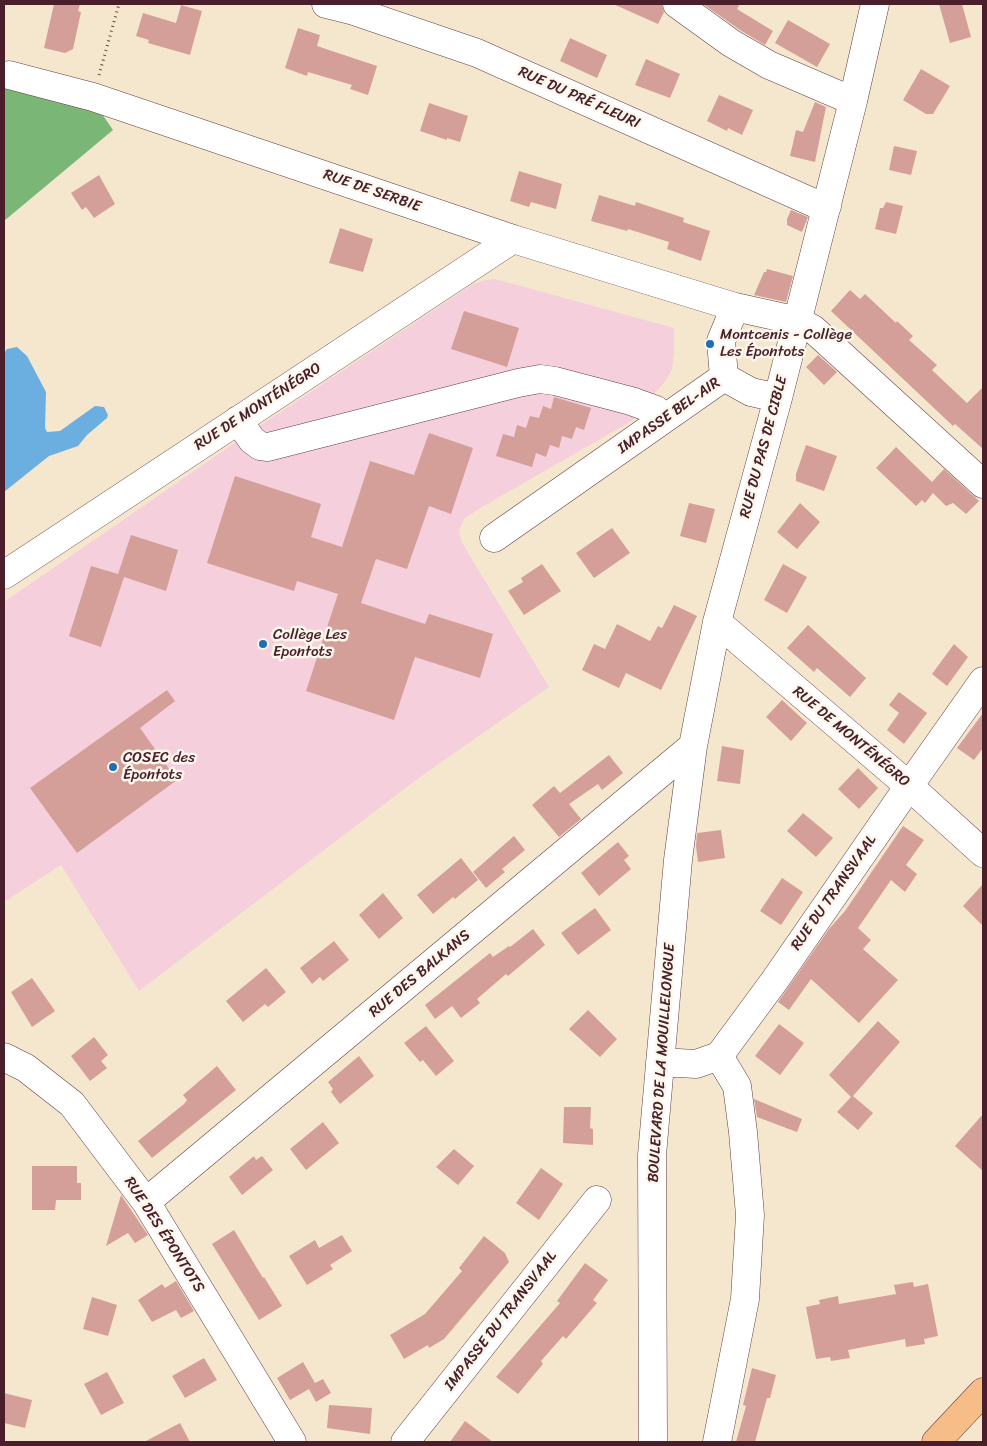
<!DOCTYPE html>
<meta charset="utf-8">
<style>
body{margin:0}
#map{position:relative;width:987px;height:1446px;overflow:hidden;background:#f5e7ce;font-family:Sriracha,sans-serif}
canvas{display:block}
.frame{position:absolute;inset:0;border:5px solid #4a1f2b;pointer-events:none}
</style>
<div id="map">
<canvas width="987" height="1446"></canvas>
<div class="frame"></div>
</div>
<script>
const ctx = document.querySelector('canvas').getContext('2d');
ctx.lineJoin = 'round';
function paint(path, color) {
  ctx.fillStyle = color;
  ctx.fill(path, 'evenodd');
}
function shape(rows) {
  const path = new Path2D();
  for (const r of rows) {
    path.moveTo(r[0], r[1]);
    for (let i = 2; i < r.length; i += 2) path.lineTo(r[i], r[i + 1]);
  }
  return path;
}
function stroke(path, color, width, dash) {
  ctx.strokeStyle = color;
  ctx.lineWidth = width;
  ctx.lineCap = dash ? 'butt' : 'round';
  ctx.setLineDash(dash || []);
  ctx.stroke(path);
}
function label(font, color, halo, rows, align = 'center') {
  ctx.font = font + ' Sriracha,sans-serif';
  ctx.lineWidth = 5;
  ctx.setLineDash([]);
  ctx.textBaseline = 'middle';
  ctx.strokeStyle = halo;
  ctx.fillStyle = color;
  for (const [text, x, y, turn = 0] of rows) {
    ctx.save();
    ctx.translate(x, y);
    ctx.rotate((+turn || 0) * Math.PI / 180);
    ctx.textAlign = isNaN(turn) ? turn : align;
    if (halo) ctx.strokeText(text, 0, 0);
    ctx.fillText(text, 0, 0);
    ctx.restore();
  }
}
const built = shape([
 [495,279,674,328,674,354,672,369,666,380,633,420,477,510,464,519,459,530,461,541,549,687,420,777,139,991,61,865,4,902,4,602,252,431,473,284,486,280]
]);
const forest = shape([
 [4,74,82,85,113,130,4,221]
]);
const water = shape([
 [17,347,27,356,46,392,45,428,47,432,60,431,95,406,104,407,108,415,107,418,87,435,78,446,49,456,4,492,4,353,7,349]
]);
const building = shape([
 [54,4,80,4,78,11,81,12,73,49,65,53,44,48],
 [613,4,662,4,664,12,658,24],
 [703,4,740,4,737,9,773,31,765,45,740,30],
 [939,4,962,4,971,37,950,43],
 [181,5,202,11,190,55,148,43,149,40,136,36,143,13,176,23],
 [788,20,830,44,817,67,775,43],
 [298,28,320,35,317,46,377,66,368,95,350,89,352,85,308,72,307,76,285,68],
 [570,38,607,55,597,78,560,61],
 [646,59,680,74,670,98,635,85],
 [921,69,950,86,933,114,926,114,903,100],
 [719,95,753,110,742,135,728,128,727,131,707,121],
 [815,102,826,107,815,162,790,156,796,130,803,132],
 [429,103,468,116,460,142,447,138,447,140,420,131],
 [894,146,917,151,911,175,889,170],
 [519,171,562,184,556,209,531,202,529,207,510,201],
 [99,175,115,204,94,218,86,207,82,210,71,193],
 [599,195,635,206,636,202,684,218,683,222,710,231,701,261,667,249,669,242,628,229,627,231,591,221],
 [886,202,903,206,896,234,875,229,880,208,883,208],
 [791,210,808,217,802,232,787,225,787,219],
 [340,228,373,239,363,272,329,263],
 [767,269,793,276,786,302,754,295,764,272,766,272],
 [850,290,860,299,865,294,896,323,897,321,913,336,909,340,937,365,932,370,967,403,983,387,983,449,955,424,953,426,831,311],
 [464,311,519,328,507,367,451,349],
 [818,355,837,372,824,385,806,367],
 [554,397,591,408,584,430,576,427,572,439,562,436,559,448,550,445,546,457,536,453,532,467,496,456,503,434,514,437,517,425,526,428,530,416,539,418,543,406,551,409],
 [429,433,473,448,451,514,429,506,407,569,376,559,361,603,425,624,429,614,493,634,480,678,415,657,394,720,306,691,338,594,297,581,294,591,207,563,235,476,321,504,311,537,342,547,370,461,414,475],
 [806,445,837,456,824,491,796,481,796,474],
 [896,447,932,482,944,469,979,501,966,514,953,503,946,506,933,493,925,503,922,500,916,506,876,468],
 [689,503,715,509,706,543,680,536],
 [800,503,820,522,797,549,777,532],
 [612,528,630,553,594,578,576,553],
 [131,535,178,550,166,591,124,577,101,647,69,636,91,566,118,574],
 [542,564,561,591,524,615,508,591,523,582,521,578],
 [783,564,807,577,787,613,764,600],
 [674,605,697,616,661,690,626,673,619,688,582,670,594,644,605,649,617,624,650,641,658,626,662,628],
 [808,625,866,678,850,697,817,668,814,672,787,648],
 [954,644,968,657,947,686,932,674],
 [167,690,175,701,140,728,177,780,77,853,30,788],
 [899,692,927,713,904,744,887,730,899,713,889,705],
 [782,700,807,723,791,741,766,717],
 [983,713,983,748,974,760,957,748],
 [722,746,744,750,740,784,717,781],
 [609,755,623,773,602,790,598,784,569,804,581,819,559,837,532,805,554,786,560,793],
 [858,768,878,788,859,809,838,789],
 [803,813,833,838,816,857,787,831],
 [903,826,924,840,906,865,917,874,905,892,891,880,858,928,871,940,863,949,898,980,859,1023,811,979,789,1010,778,1002,829,929,845,911],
 [721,830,725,858,698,862,696,846,697,833],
 [514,836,525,850,502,869,505,872,486,888,473,872],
 [618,842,629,856,624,860,631,869,599,896,581,873],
 [461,858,478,880,455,899,453,897,433,914,417,895],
 [782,878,803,892,781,925,760,911],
 [983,884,983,926,963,906],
 [383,893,403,918,379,939,359,915],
 [595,908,611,930,578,955,561,933],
 [533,929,545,945,508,976,506,974,477,999,480,1003,461,1018,452,1006,435,1019,425,1005,490,953,493,957,509,946,510,947],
 [334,941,349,960,323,981,320,977,312,984,300,968],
 [266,968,286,992,268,1007,265,1004,243,1022,226,1001],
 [32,978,55,1011,32,1027,11,992],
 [588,1010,617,1039,600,1057,569,1029],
 [878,1021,900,1042,853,1096,873,1113,858,1130,837,1112,851,1097,829,1075],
 [779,1024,804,1043,780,1075,755,1056],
 [426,1026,454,1061,436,1076,423,1060,420,1062,404,1043],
 [94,1037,108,1055,101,1061,107,1068,90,1081,71,1056],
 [359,1056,374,1076,340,1104,331,1092,333,1089,328,1082],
 [217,1066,236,1090,152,1158,138,1141,184,1104,187,1100,183,1095],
 [754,1099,802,1119,797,1132,757,1117],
 [564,1107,591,1107,590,1128,593,1129,593,1145,563,1143],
 [983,1114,983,1171,955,1146],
 [323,1122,339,1143,306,1170,290,1149],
 [454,1149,474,1166,458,1185,436,1167],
 [254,1156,256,1160,262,1156,273,1170,242,1195,229,1177],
 [32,1166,77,1166,77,1183,81,1183,81,1200,56,1200,55,1210,32,1210],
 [541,1168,563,1184,539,1220,516,1203],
 [121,1195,148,1235,135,1243,128,1233,106,1246],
 [234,1230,263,1278,264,1277,282,1306,259,1320,212,1244],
 [342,1235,352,1251,330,1265,333,1269,307,1285,289,1256,315,1240,319,1248],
 [484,1236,505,1253,509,1262,444,1339,429,1348,428,1345,404,1359,390,1335,425,1314,462,1271,459,1268],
 [585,1263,608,1280,593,1300,597,1303,566,1339,563,1336,541,1361,543,1364,518,1394,496,1377,560,1303,557,1301],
 [176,1281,194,1311,181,1318,176,1310,152,1322,138,1300,162,1284,165,1288],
 [913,1282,914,1287,928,1284,938,1336,924,1339,925,1344,906,1347,905,1339,848,1350,850,1358,831,1361,830,1357,816,1359,806,1307,820,1304,819,1300,838,1296,839,1304,896,1294,894,1285],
 [92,1297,117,1305,108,1336,83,1329],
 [204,1358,217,1380,185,1398,172,1376],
 [303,1362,315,1383,323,1379,331,1393,316,1402,309,1389,290,1400,277,1378],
 [752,1368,776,1375,770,1398,767,1398,755,1442,736,1442,746,1406,743,1405],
 [107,1372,124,1403,101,1415,84,1384],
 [4,1393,32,1400,25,1428,4,1423],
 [329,1405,372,1408,370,1434,327,1428],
 [465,1421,493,1442,450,1442],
 [180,1423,190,1442,144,1442]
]);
const path = shape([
 [99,75,119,4]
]);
const minor = shape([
 [326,4,354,11,477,53,814,203,827,206],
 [677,4,731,43,769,65,853,101],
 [9,75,93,97,513,239,735,307,798,321,813,329,983,484],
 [724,377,721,341,735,307],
 [724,377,751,392,778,398],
 [238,420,252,440,260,446,268,447,518,383,540,379,555,381,631,401,656,410,664,419],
 [494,538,724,377],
 [4,575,513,239],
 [717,622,909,786,983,853],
 [4,1057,26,1068,72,1104,146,1202,292,1442],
 [660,1062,696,1064,719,1056,775,980,909,786,983,681],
 [146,1202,693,746],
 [405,1442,597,1200],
 [653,1442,652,1155,678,860,693,746,717,622,778,398,853,101,875,4],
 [717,1442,745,1299,750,1215,743,1132,737,1086,719,1056]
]);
const major = shape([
 [936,1442,983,1392]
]);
const markers = [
 [710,344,5,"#1f6fb2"],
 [263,644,5,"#1f6fb2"],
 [113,767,5,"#1f6fb2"]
];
const streetNames = [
 ["RUE DU PRÉ FLEURI",579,98,24],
 ["RUE DE SERBIE",372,191,19],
 ["RUE DE MONTÉNÉGRO",258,407,-33],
 ["IMPASSE BEL-AIR",669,416,-35],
 ["RUE DU PAS DE CIBLE",764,447,-75],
 ["RUE DE MONTÉNÉGRO",851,737,40],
 ["RUE DU TRANSVAAL",834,893,-55],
 ["RUE DES BALKANS",420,974,-40],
 ["BOULEVARD DE LA MOUILLELONGUE",662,1063,-86],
 ["RUE DES ÉPONTOTS",164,1235,57],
 ["IMPASSE DU TRANSVAAL",501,1321,-52]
];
const poiNames = [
 ["Montcenis - Collège",720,335],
 ["Les Épontots",720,352],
 ["Collège Les",273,635],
 ["Epontots",273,652],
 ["COSEC des",123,758],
 ["Épontots",123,775]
];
paint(built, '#f5cfdb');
paint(forest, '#7ab776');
paint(water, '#6aafe0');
paint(building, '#d59f99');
stroke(minor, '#643d43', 29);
stroke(major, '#643d43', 29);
stroke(path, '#643d43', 3, [1, 4]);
stroke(minor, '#fff', 28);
stroke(major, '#f7bd88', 28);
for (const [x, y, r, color] of markers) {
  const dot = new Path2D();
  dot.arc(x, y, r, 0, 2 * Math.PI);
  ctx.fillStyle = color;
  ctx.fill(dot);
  stroke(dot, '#fbf7ec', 2);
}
label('15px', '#4a1f2b', '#fbf7ec', streetNames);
label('15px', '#4a1f2b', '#fbf7ec', poiNames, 'left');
</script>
